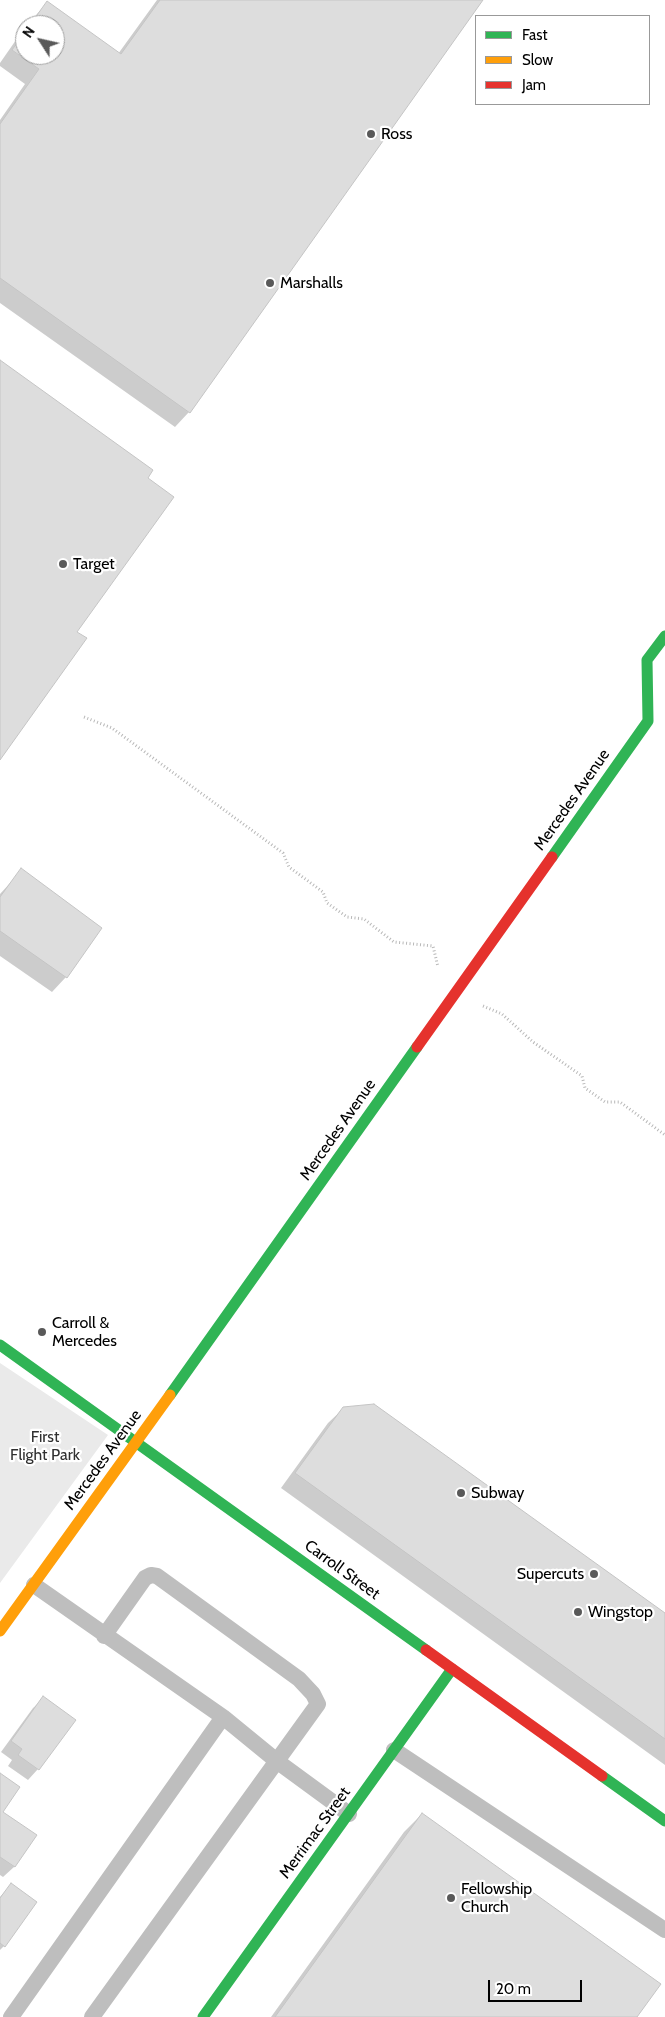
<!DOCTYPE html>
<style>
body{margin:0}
#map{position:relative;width:665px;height:2017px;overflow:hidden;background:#fff;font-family:Cabin,sans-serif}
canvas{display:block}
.legend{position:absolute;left:475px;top:15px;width:175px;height:90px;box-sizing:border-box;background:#fff;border:1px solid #999;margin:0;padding:6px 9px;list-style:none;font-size:15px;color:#000}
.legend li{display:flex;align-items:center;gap:10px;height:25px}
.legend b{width:25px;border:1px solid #999}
.north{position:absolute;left:15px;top:15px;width:50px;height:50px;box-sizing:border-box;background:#fff;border:1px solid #999;border-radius:50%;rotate:305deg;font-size:14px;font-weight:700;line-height:20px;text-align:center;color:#000}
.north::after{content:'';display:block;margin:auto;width:18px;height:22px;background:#595959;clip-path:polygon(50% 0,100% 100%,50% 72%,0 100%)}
.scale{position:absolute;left:488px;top:1980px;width:94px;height:22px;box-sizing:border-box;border:2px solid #000;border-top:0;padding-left:6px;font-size:15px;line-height:18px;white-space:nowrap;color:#000;-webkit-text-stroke:4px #fff;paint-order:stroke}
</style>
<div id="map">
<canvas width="665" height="2017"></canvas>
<ul class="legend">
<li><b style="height:6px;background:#30b455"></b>Fast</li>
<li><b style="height:6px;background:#ff9f0a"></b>Slow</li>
<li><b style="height:6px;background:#e5322d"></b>Jam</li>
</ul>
<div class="north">N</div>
<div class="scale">20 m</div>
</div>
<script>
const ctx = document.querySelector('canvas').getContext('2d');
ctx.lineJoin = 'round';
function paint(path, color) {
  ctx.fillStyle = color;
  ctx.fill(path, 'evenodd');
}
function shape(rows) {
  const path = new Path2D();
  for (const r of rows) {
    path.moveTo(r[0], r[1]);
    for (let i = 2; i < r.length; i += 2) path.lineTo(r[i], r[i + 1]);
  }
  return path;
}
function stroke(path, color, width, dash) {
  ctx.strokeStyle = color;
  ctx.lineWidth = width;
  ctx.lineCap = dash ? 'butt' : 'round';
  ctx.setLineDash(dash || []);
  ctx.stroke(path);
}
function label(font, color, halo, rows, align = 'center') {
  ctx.font = font + ' Cabin,sans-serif';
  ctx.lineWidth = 4.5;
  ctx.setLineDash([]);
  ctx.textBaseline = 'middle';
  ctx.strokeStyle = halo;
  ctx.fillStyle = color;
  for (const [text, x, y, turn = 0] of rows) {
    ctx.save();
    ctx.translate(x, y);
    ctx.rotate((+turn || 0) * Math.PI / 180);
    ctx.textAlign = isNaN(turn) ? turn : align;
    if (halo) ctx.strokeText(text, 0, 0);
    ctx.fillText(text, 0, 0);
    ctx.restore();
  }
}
const green = shape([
 [0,1363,108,1435,0,1583]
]);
const shadow = shape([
 [157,0,482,0,189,412,175,427,0,303,0,120,25,84,0,66,0,63,25,27,25,55,55,55,55,25,27,25,47,3,118,54],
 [22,870,66,977,52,992,0,956,0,894],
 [344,1408,665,1614,665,1765,281,1488,328,1423],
 [44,1698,74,1720,38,1769,28,1780,8,1766,12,1760,1,1752,33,1708],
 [0,1775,1,1812,35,1835,14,1867,3,1877,0,1875],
 [422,1814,635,2017,271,2017,404,1832],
 [11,1885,4,1946,0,1950,0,1897]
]);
const building = shape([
 [160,0,483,0,190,413,0,278,0,124,39,69,12,50,25,32,25,55,55,55,55,25,30,25,47,1,121,54,160,0],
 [0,360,153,470,148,478,174,497,77,632,87,638,0,760,0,360],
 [21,868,102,928,67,978,0,931,0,897,21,868],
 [374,1404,665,1613,665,1739,295,1473,343,1407,374,1404],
 [43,1696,76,1720,39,1770,18,1755,22,1749,11,1741,43,1696],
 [0,1773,20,1787,3,1812,37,1835,15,1867,0,1857,0,1773],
 [422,1813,661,1984,637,2017,275,2017,422,1813],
 [11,1883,37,1902,5,1947,0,1943,0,1898,11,1883]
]);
const path = shape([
 [84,717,112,728,283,853,289,867,323,892,327,903,347,917,364,919,394,942,433,946,438,967],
 [483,1006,502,1014,533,1042,582,1076,585,1088,605,1102,620,1102,665,1135]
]);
const lane = shape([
 [34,1585,223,1717,278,1762,349,1814],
 [394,1750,665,1930],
 [11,2017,223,1717],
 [92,2017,318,1704,313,1694,299,1679,157,1576,151,1575,145,1578,104,1636]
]);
const fast = shape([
 [552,857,648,721,647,660,665,636],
 [0,1345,426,1650],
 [170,1395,417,1047],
 [602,1776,665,1821],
 [203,2017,452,1669]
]);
const slow = shape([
 [0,1631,170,1395]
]);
const jam = shape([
 [417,1047,552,857],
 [426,1650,602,1776]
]);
const markers = [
 [371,134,5,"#595959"],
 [270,283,5,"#595959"],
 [63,564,5,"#595959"],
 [42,1332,5,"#595959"],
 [461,1493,5,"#595959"],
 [594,1574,5,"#595959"],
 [578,1612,5,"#595959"],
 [451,1898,5,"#595959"]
];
const poiNames = [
 ["Ross",381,134],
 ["Marshalls",280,283],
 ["Target",73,564],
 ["Carroll &",52,1323],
 ["Mercedes",52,1341],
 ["Subway",471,1493],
 ["Supercuts",584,1574,"right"],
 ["Wingstop",588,1612],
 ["Fellowship",461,1889],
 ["Church",461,1907]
];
const streetNames = [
 ["Mercedes Avenue",572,800,-55],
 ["Mercedes Avenue",338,1130,-55],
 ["Mercedes Avenue",103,1460,-54],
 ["Carroll Street",342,1570,36],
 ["Merrimac Street",315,1833,-54]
];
const parkNames = [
 ["First",45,1437],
 ["Flight Park",45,1455]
];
paint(green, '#eaeaea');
paint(shadow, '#0003');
paint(building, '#ddd');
stroke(building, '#c5c5c5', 1);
stroke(path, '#b8b8b8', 3, [1, 2.5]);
stroke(lane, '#bebebe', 16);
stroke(fast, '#30b455', 11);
stroke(slow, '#ff9f0a', 11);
stroke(jam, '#e5322d', 11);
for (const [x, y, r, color] of markers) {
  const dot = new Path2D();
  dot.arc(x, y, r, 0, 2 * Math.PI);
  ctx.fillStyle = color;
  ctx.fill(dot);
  stroke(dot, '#fff', 2);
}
label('16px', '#000', '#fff', poiNames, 'left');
label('16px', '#000', '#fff', streetNames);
label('16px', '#303030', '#fff', parkNames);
</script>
